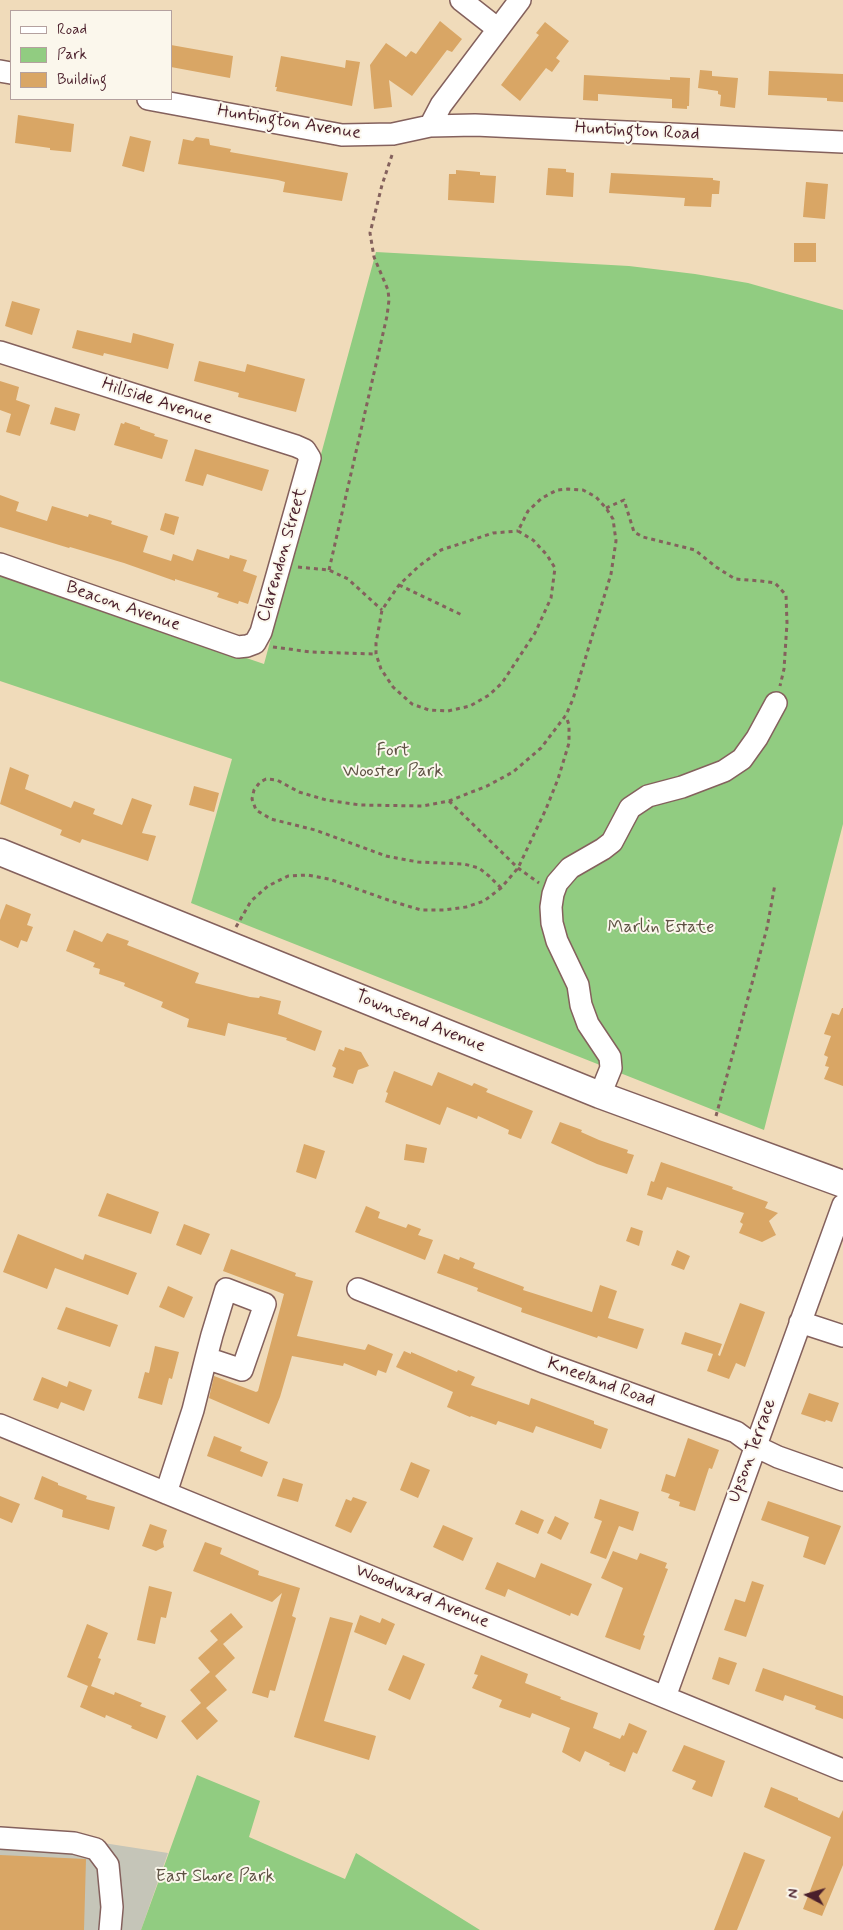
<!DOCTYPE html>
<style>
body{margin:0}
#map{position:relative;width:843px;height:1930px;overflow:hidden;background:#f0dbba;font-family:Mynerve,sans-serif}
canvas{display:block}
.legend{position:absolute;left:10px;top:10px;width:162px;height:90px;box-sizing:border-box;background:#fbf7ec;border:1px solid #b4a19f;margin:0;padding:6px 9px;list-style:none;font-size:15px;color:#4a1f2b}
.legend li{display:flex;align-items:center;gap:10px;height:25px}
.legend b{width:25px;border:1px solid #b4a19f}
.north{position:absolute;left:783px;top:1870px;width:50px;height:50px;-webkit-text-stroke:4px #fbf7ec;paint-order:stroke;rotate:276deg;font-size:14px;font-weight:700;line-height:20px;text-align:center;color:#4a1f2b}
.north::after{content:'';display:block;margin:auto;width:18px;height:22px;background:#4a1f2b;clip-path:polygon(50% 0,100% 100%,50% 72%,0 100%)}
</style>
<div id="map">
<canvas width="843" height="1930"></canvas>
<ul class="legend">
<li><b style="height:6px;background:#fff"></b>Road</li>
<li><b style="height:14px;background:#91cc81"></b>Park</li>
<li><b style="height:14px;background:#d9a665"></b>Building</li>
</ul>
<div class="north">N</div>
</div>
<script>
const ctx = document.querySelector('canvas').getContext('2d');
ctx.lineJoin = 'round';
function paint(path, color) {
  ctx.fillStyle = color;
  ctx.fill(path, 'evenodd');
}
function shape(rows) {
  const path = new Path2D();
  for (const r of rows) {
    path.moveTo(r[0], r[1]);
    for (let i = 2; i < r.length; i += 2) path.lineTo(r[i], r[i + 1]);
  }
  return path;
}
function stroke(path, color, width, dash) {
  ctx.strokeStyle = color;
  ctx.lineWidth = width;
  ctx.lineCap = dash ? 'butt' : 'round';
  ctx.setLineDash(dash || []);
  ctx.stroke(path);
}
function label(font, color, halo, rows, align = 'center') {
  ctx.font = font + ' Mynerve,sans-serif';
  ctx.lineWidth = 4;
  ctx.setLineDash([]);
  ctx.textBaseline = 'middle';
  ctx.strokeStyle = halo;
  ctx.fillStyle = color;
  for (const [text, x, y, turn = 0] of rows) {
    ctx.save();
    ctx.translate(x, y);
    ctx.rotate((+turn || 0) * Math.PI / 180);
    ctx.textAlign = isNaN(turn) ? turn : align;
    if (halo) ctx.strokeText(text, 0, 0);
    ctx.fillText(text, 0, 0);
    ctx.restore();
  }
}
const industrial = shape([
 [0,1827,168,1853,141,1930,0,1930]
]);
const green = shape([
 [376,252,629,266,695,274,748,283,843,310,843,824,764,1130,191,903,232,759,0,681,0,574,264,664],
 [197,1775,260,1801,249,1837,345,1879,356,1853,480,1930,141,1930]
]);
const building = shape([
 [440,21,462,39,452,52,447,50,412,96,389,80,392,107,374,109,370,65,386,43,406,57,411,51,416,54],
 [545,22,569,41,556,58,560,61,552,72,546,68,520,101,501,85,539,35,536,33],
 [171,45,233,56,230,78,171,67],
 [281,56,341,67,345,68,346,60,360,62,352,106,276,91,277,87,275,87],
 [700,70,712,71,712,76,738,78,735,108,720,106,721,95,718,94,718,91,698,88],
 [769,71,843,74,843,102,827,101,827,98,768,95],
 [584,75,670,80,670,77,690,78,689,106,687,106,687,109,672,108,672,99,598,94,598,101,583,100],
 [18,115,74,124,71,152,50,150,50,148,15,143],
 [130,136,151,141,144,172,122,166],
 [196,137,209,139,210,145,231,149,230,152,348,173,342,201,283,192,285,182,278,180,178,164,183,139,193,141],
 [548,168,566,169,566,172,574,173,573,197,546,195],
 [456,170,480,172,480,175,496,176,494,203,448,200,449,174,456,174],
 [611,173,713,178,713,180,720,181,719,194,712,194,711,207,684,206,685,198,609,193],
 [806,182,828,184,825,219,803,217],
 [794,243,816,243,816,262,794,262],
 [12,301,40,309,32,335,5,326],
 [77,330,131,343,133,333,174,344,168,369,104,353,103,356,72,348],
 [199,361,245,372,247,364,305,379,296,412,238,397,239,393,194,381],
 [0,381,19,387,16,400,30,405,20,436,6,432,11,414,0,410],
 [55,407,80,414,75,431,50,424],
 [125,422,140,427,140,429,155,434,154,436,168,440,162,459,114,445,121,423,124,424],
 [195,449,269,470,262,491,207,474,203,486,185,481],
 [0,495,19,502,16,511,47,521,52,506,88,517,89,514,112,521,111,524,148,536,143,552,171,561,173,554,193,561,197,549,229,559,230,555,247,560,243,571,257,576,248,604,239,601,238,604,217,597,219,593,175,579,175,581,124,563,70,547,69,548,0,527],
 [165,513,179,517,174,535,160,530],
 [10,767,29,775,25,789,71,808,74,801,95,809,93,814,122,825,132,798,152,805,142,833,156,836,148,861,82,839,80,843,60,835,62,830,0,804],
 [194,786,219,793,214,812,189,805],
 [6,904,31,914,27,925,33,927,27,942,21,940,18,948,0,940,0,920],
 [74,930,102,942,107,933,129,941,127,945,199,973,195,983,250,997,259,998,260,996,281,1001,278,1014,322,1031,315,1051,286,1040,287,1038,228,1023,225,1036,187,1027,189,1019,161,1007,163,1002,124,986,125,983,99,974,100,969,93,967,95,963,66,951],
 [842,1008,843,1008,843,1086,824,1079,829,1067,825,1066,828,1057,824,1055,831,1036,824,1034,832,1013,839,1015],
 [345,1047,361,1052,369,1066,358,1070,353,1084,333,1077,336,1068,332,1066,339,1049,344,1051],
 [394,1071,432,1086,438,1072,472,1086,474,1083,488,1089,486,1092,533,1111,521,1139,508,1134,509,1130,478,1116,477,1119,447,1107,440,1125,385,1102,388,1093,386,1092],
 [560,1122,582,1130,581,1132,599,1140,628,1150,627,1153,634,1155,627,1174,597,1164,551,1143],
 [304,1144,325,1151,316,1179,296,1172],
 [406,1144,427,1148,424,1163,404,1160],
 [661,1162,733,1187,732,1189,768,1202,765,1208,778,1213,769,1221,776,1235,762,1242,739,1233,743,1224,740,1222,744,1213,667,1187,662,1200,647,1195,651,1181,654,1182],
 [107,1193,159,1212,151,1234,98,1216],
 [366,1206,380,1212,378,1218,406,1228,408,1224,421,1229,418,1235,433,1240,425,1260,355,1232],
 [184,1224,210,1234,201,1255,176,1245],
 [631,1227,643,1231,639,1246,626,1241],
 [18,1234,83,1260,85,1254,137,1273,128,1295,55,1268,47,1289,3,1272],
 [231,1249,296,1273,295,1276,313,1281,297,1336,365,1350,368,1344,393,1354,386,1373,378,1370,376,1376,344,1363,343,1366,292,1356,280,1397,269,1424,209,1398,214,1376,256,1392,258,1391,284,1294,223,1271],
 [677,1250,690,1256,684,1270,671,1265],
 [444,1254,459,1260,460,1257,475,1263,473,1268,524,1287,523,1290,592,1312,600,1285,617,1291,608,1318,644,1329,637,1349,598,1336,597,1338,521,1312,522,1308,477,1291,478,1288,437,1273],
 [168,1286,193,1297,184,1318,159,1307],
 [740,1303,765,1312,745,1367,736,1363,729,1379,707,1371,713,1354,681,1344,685,1332,722,1344,718,1355,720,1356],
 [66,1307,118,1325,110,1347,57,1329],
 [155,1346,179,1352,172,1379,169,1378,162,1405,138,1398,145,1372,149,1373],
 [404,1351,411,1354,411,1352,457,1372,458,1370,475,1377,471,1385,529,1405,531,1398,594,1421,594,1424,608,1429,601,1449,536,1426,533,1433,498,1421,496,1425,471,1416,470,1417,447,1407,453,1392,396,1367],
 [42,1377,67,1387,69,1381,92,1390,84,1411,61,1402,58,1409,33,1400],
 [809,1393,839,1403,832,1422,826,1420,825,1422,801,1414],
 [214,1436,242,1447,240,1451,268,1462,262,1477,207,1456],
 [688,1438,719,1450,712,1469,709,1468,695,1511,679,1506,680,1502,668,1498,670,1494,661,1491,666,1474,675,1477],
 [411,1462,430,1470,418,1498,400,1490],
 [42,1476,58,1483,58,1485,87,1496,86,1499,115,1507,109,1530,62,1517,63,1510,34,1499],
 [283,1478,303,1484,298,1502,277,1496],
 [0,1496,20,1504,12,1523,0,1518],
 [353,1497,367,1502,351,1533,335,1526,346,1499,351,1501],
 [600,1499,639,1512,633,1531,619,1526,606,1559,590,1553,602,1521,594,1518],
 [768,1501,841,1526,825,1565,803,1557,809,1537,761,1520],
 [521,1510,544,1520,538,1534,515,1524],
 [555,1516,569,1523,561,1540,547,1533],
 [150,1524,167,1530,163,1542,164,1547,156,1551,142,1546],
 [443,1525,473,1538,463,1561,433,1547],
 [205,1542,222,1548,220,1554,259,1571,258,1575,300,1588,292,1616,296,1618,275,1691,270,1690,268,1698,252,1693,282,1593,272,1602,193,1571],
 [613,1551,637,1560,640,1553,667,1563,665,1568,668,1569,643,1635,645,1636,640,1650,605,1637,623,1588,601,1578],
 [497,1562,535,1578,541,1563,592,1584,578,1616,571,1613,570,1616,508,1589,505,1597,485,1589],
 [752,1581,764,1585,746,1637,724,1630,735,1599,745,1602],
 [149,1586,172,1592,166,1618,161,1617,155,1644,137,1640],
 [231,1613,243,1627,223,1644,235,1658,215,1676,227,1690,206,1708,218,1721,197,1740,181,1721,201,1703,190,1690,210,1672,198,1658,218,1640,210,1631],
 [360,1615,380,1623,382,1618,395,1624,386,1645,354,1632],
 [330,1617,353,1623,324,1721,376,1736,369,1760,294,1737],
 [87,1624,108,1633,98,1658,101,1659,91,1686,114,1695,115,1692,142,1703,140,1706,166,1716,157,1739,131,1728,132,1726,106,1715,105,1718,80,1707,88,1686,67,1677],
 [403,1655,425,1664,410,1700,388,1690],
 [481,1655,528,1674,525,1683,561,1697,560,1699,598,1713,593,1728,620,1739,622,1735,624,1736,629,1723,647,1731,637,1754,633,1752,625,1772,609,1765,610,1763,585,1751,580,1762,562,1752,570,1728,532,1713,530,1718,499,1707,502,1700,472,1688,478,1675,474,1674],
 [719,1657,737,1663,729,1685,712,1679],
 [763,1668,843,1696,843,1719,815,1709,816,1706,785,1695,783,1701,755,1691],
 [684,1745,725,1761,712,1797,692,1789,696,1781,672,1771],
 [771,1787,798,1798,798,1800,839,1818,843,1810,843,1865,822,1916,803,1909,831,1837,764,1807],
 [744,1852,765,1860,737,1930,714,1930],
 [0,1855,86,1859,84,1930,0,1930]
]);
const path = shape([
 [606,508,624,500,634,532,643,537,695,550,716,567,735,579,761,581,775,583,786,595,787,623,784,669,780,686],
 [518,531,533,540,547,555,555,568,551,598,535,633,502,683,489,695,470,706,448,711,429,710,412,704,393,687,381,669,376,654,376,643,382,610,399,585,419,566,441,550,493,533,518,531],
 [298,567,329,570,348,579,382,610],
 [329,570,387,316,389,300,388,290,374,257,370,233,382,185,393,152],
 [399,585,462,615],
 [273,647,311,652,376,654],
 [449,801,518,868,539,883],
 [501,888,489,876,479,868,464,864,418,862,386,856,315,830,271,819,256,810,252,799,254,790,260,782,266,779,277,780,299,792,326,800,360,805,423,806,449,801,487,786,513,772,541,748,566,715,573,699,611,574,616,541,613,519,606,508,596,497,583,490,568,489,557,490,542,498,528,511,518,531],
 [236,927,251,901,268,886,288,876,308,875,329,879,391,901,421,910,444,910,466,907,484,901,501,888,518,868,546,809,558,779,569,743,569,725,566,716],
 [716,1116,767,928,775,884]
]);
const minor = shape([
 [461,0,498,29],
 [0,71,11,73],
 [148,99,342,135,393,134,430,126,475,125,843,142],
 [430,126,441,105,520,0],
 [0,352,296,446,305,450,310,458,261,632,255,643,247,646,238,647,0,564],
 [600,1095,611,1068,610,1057,588,1024,581,1005,578,985,557,941,552,923,551,907,553,894,557,883,570,868,603,849,612,842,630,808,648,796,682,787,724,771,742,759,757,738,776,703],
 [358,1289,546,1363,736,1432,755,1446,778,1457,843,1480],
 [800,1322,843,1336],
 [0,1425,843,1770],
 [166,1493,193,1410,206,1358,212,1335,226,1289,265,1304,242,1370,206,1358],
 [665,1697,843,1205],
 [0,1838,74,1843,96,1849,108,1865,112,1907,110,1930]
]);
const major = shape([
 [0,852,600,1095,843,1184]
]);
const streetNames = [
 ["Huntington Avenue",289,123,9],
 ["Huntington Road",637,132,3],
 ["Hillside Avenue",157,402,18],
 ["Clarendon Street",283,555,-74],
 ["Beacon Avenue",123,607,19],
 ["Townsend Avenue",420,1022,22],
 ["Kneeland Road",601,1383,20],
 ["Upson Terrace",753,1451,-70],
 ["Woodward Avenue",422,1597,22]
];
const parkNames = [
 ["Fort",393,751],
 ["Wooster Park",393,772],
 ["Marlin Estate",661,928],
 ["East Shore Park",215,1877]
];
paint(industrial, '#c5c5b8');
paint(green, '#91cc81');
paint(building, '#d9a665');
stroke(minor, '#84615d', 24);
stroke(major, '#84615d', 29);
stroke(path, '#84615d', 3, [4, 4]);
stroke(minor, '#fff', 21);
stroke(major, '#fff', 26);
label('18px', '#4a1f2b', '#fbf7ec', streetNames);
label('18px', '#5f5345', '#fbf7ec', parkNames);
</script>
